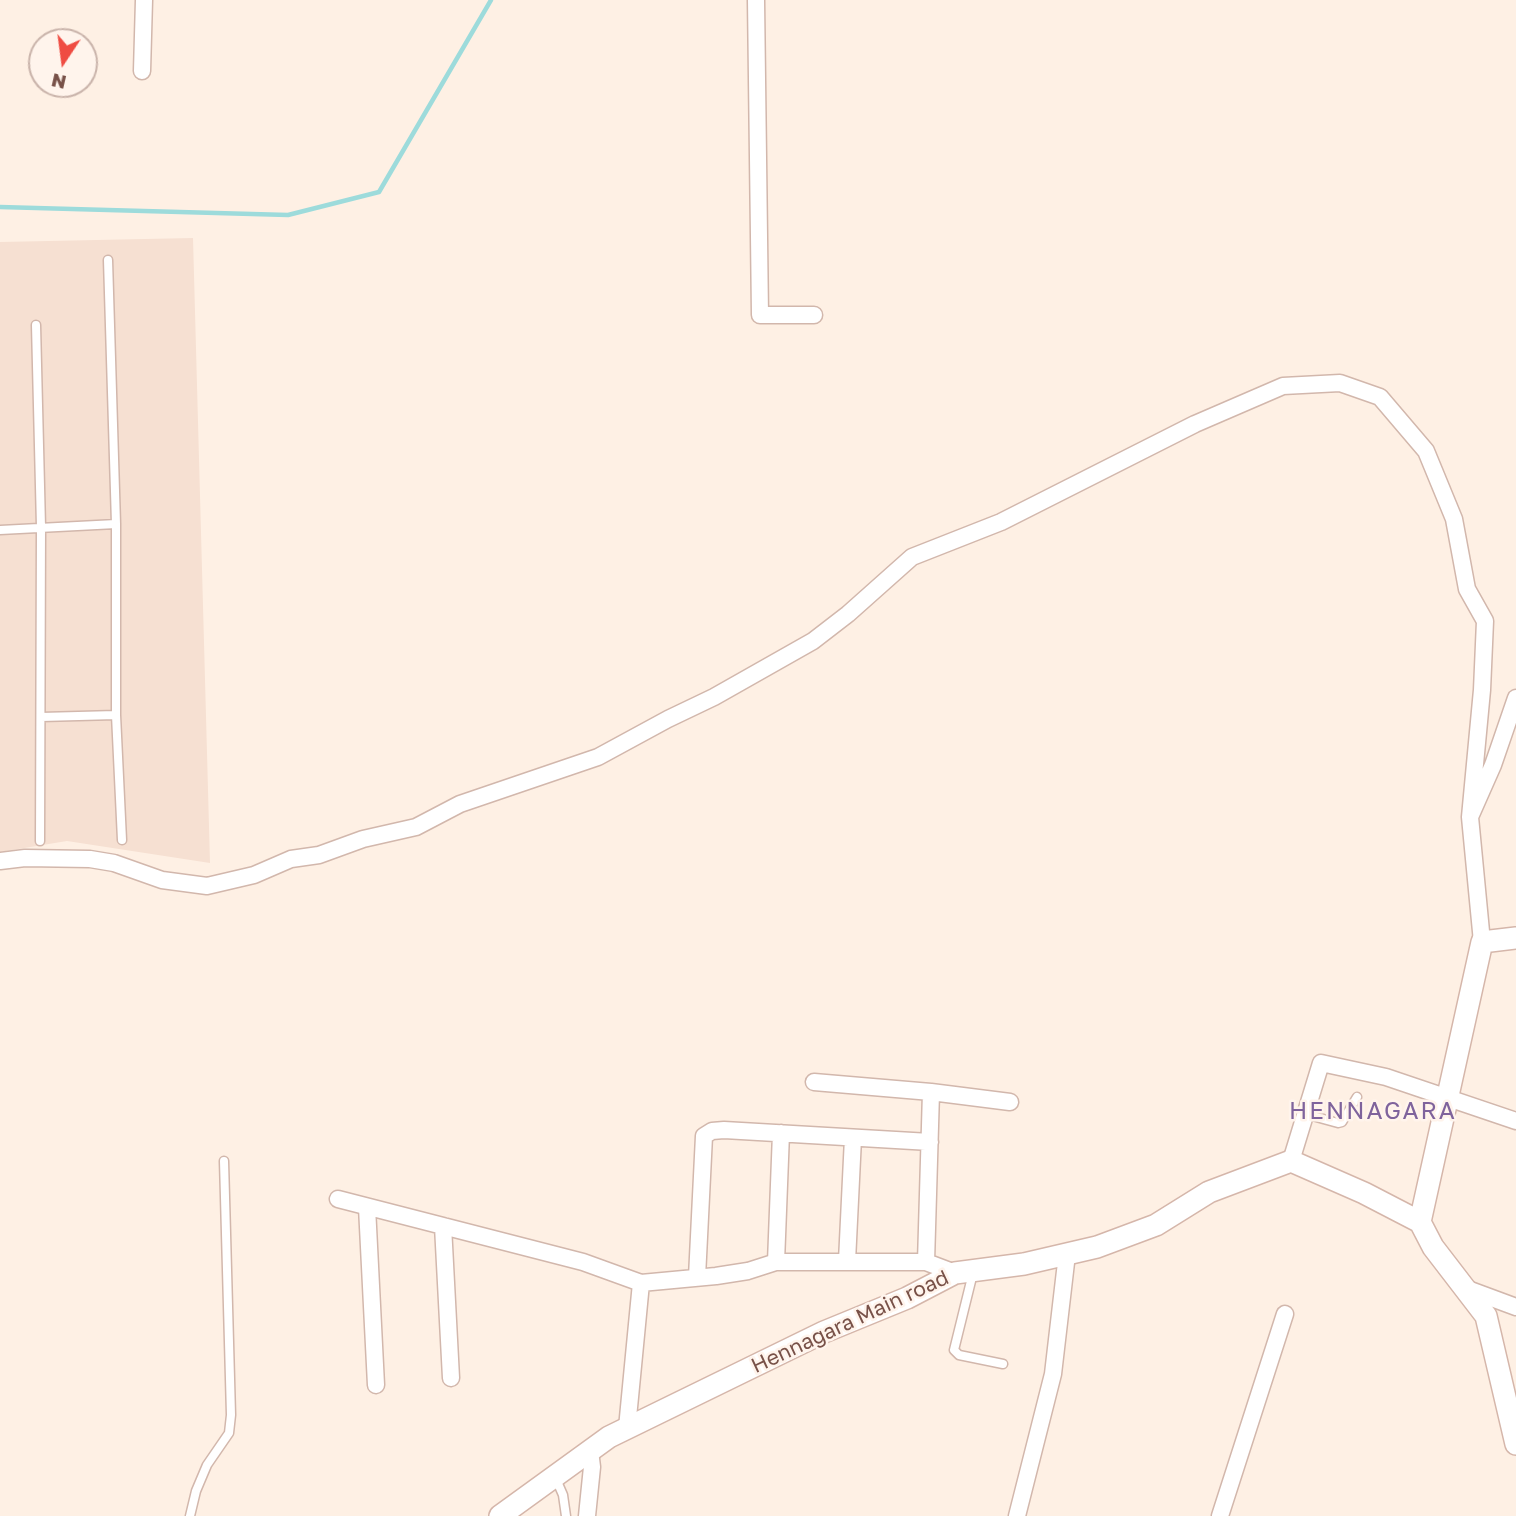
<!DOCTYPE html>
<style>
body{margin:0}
#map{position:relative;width:1516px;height:1516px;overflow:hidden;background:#fef0e4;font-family:"Golos Text",sans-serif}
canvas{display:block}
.north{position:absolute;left:28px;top:28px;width:70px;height:70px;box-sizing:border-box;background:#fff4ec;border:2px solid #c9b3aa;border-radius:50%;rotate:193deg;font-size:19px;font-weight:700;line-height:28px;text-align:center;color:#785148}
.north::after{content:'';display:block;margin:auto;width:24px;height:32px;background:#ef4c42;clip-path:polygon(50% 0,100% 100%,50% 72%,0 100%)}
</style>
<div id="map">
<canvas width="1516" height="1516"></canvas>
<div class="north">N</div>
</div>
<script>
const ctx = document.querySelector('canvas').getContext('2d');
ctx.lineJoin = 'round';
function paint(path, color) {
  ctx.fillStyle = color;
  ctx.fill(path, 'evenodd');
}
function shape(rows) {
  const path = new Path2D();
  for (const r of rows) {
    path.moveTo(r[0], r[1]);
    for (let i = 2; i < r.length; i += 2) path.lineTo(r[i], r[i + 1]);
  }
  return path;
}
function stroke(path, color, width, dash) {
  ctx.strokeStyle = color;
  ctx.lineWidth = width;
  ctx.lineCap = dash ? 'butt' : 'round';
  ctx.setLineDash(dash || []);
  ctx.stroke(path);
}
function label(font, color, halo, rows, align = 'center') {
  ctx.font = font + ' "Golos Text",sans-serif';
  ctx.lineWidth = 5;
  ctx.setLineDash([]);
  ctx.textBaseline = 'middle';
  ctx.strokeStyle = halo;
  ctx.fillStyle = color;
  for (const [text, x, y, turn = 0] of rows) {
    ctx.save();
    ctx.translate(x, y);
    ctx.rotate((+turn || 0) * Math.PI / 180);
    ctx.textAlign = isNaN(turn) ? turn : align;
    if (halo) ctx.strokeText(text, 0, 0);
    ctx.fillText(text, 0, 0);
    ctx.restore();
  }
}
const residential = shape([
 [193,238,210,863,67,841,0,852,0,242]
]);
const stream = shape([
 [0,207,288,215,379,192,491,0]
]);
const lane = shape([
 [108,260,116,524,116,715,122,840],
 [36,325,41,527,40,841],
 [0,530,116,524],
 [41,717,116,715],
 [1305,1114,1338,1123,1342,1122,1357,1097],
 [973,1273,954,1350,959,1355,1003,1364],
 [556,1479,563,1495,566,1516],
 [190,1516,196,1491,207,1465,229,1433,231,1415,224,1161]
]);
const street = shape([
 [756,0,760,315,814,315],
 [142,71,144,0],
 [0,861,25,858,90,859,114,863,162,880,207,886,254,875,291,859,319,855,363,839,416,827,460,804,598,757,668,719,714,697,813,641,848,614,912,557,1001,522,1195,424,1283,386,1340,383,1380,397,1426,451,1454,519,1467,589,1485,621,1482,690,1470,817],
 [1482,942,1470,817,1493,765,1516,698],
 [814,1082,931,1092,926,1262],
 [931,1092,1010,1102],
 [1291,1161,1321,1063,1386,1077,1516,1121],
 [338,1199,583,1262,641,1283,716,1276,748,1271,776,1262,926,1262,955,1273],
 [367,1207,376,1385],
 [443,1226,451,1378],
 [847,1261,853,1138],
 [776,1262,781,1133],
 [697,1277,704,1136,712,1131,724,1130,930,1142],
 [1462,1287,1516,1307],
 [627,1428,641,1283],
 [587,1516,592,1467,590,1451],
 [1017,1516,1053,1374,1067,1254],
 [1220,1516,1285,1314]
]);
const secondary = shape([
 [1420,1222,1482,942,1516,938],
 [500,1516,609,1437,824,1332,907,1298,955,1273,1024,1264,1097,1247,1156,1225,1209,1192,1291,1161,1364,1193,1420,1222,1433,1247,1486,1316,1516,1444]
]);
const streetNames = [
 ["Hennagara Main road",850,1322,-25]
];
const quarterNames = [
 ["HENNAGARA",1373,1111]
];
paint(residential, '#f6e0d2');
stroke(stream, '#9ddbdb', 4.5);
stroke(lane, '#d2b7ac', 11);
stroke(street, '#d2b7ac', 19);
stroke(secondary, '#d5b6aa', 24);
stroke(lane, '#fff', 8);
stroke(street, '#fff', 16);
stroke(secondary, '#fff', 21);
label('21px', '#785148', '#fff4ec', streetNames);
ctx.letterSpacing = '2px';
label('24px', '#7f639c', '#fff4ec', quarterNames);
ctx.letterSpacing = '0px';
</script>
